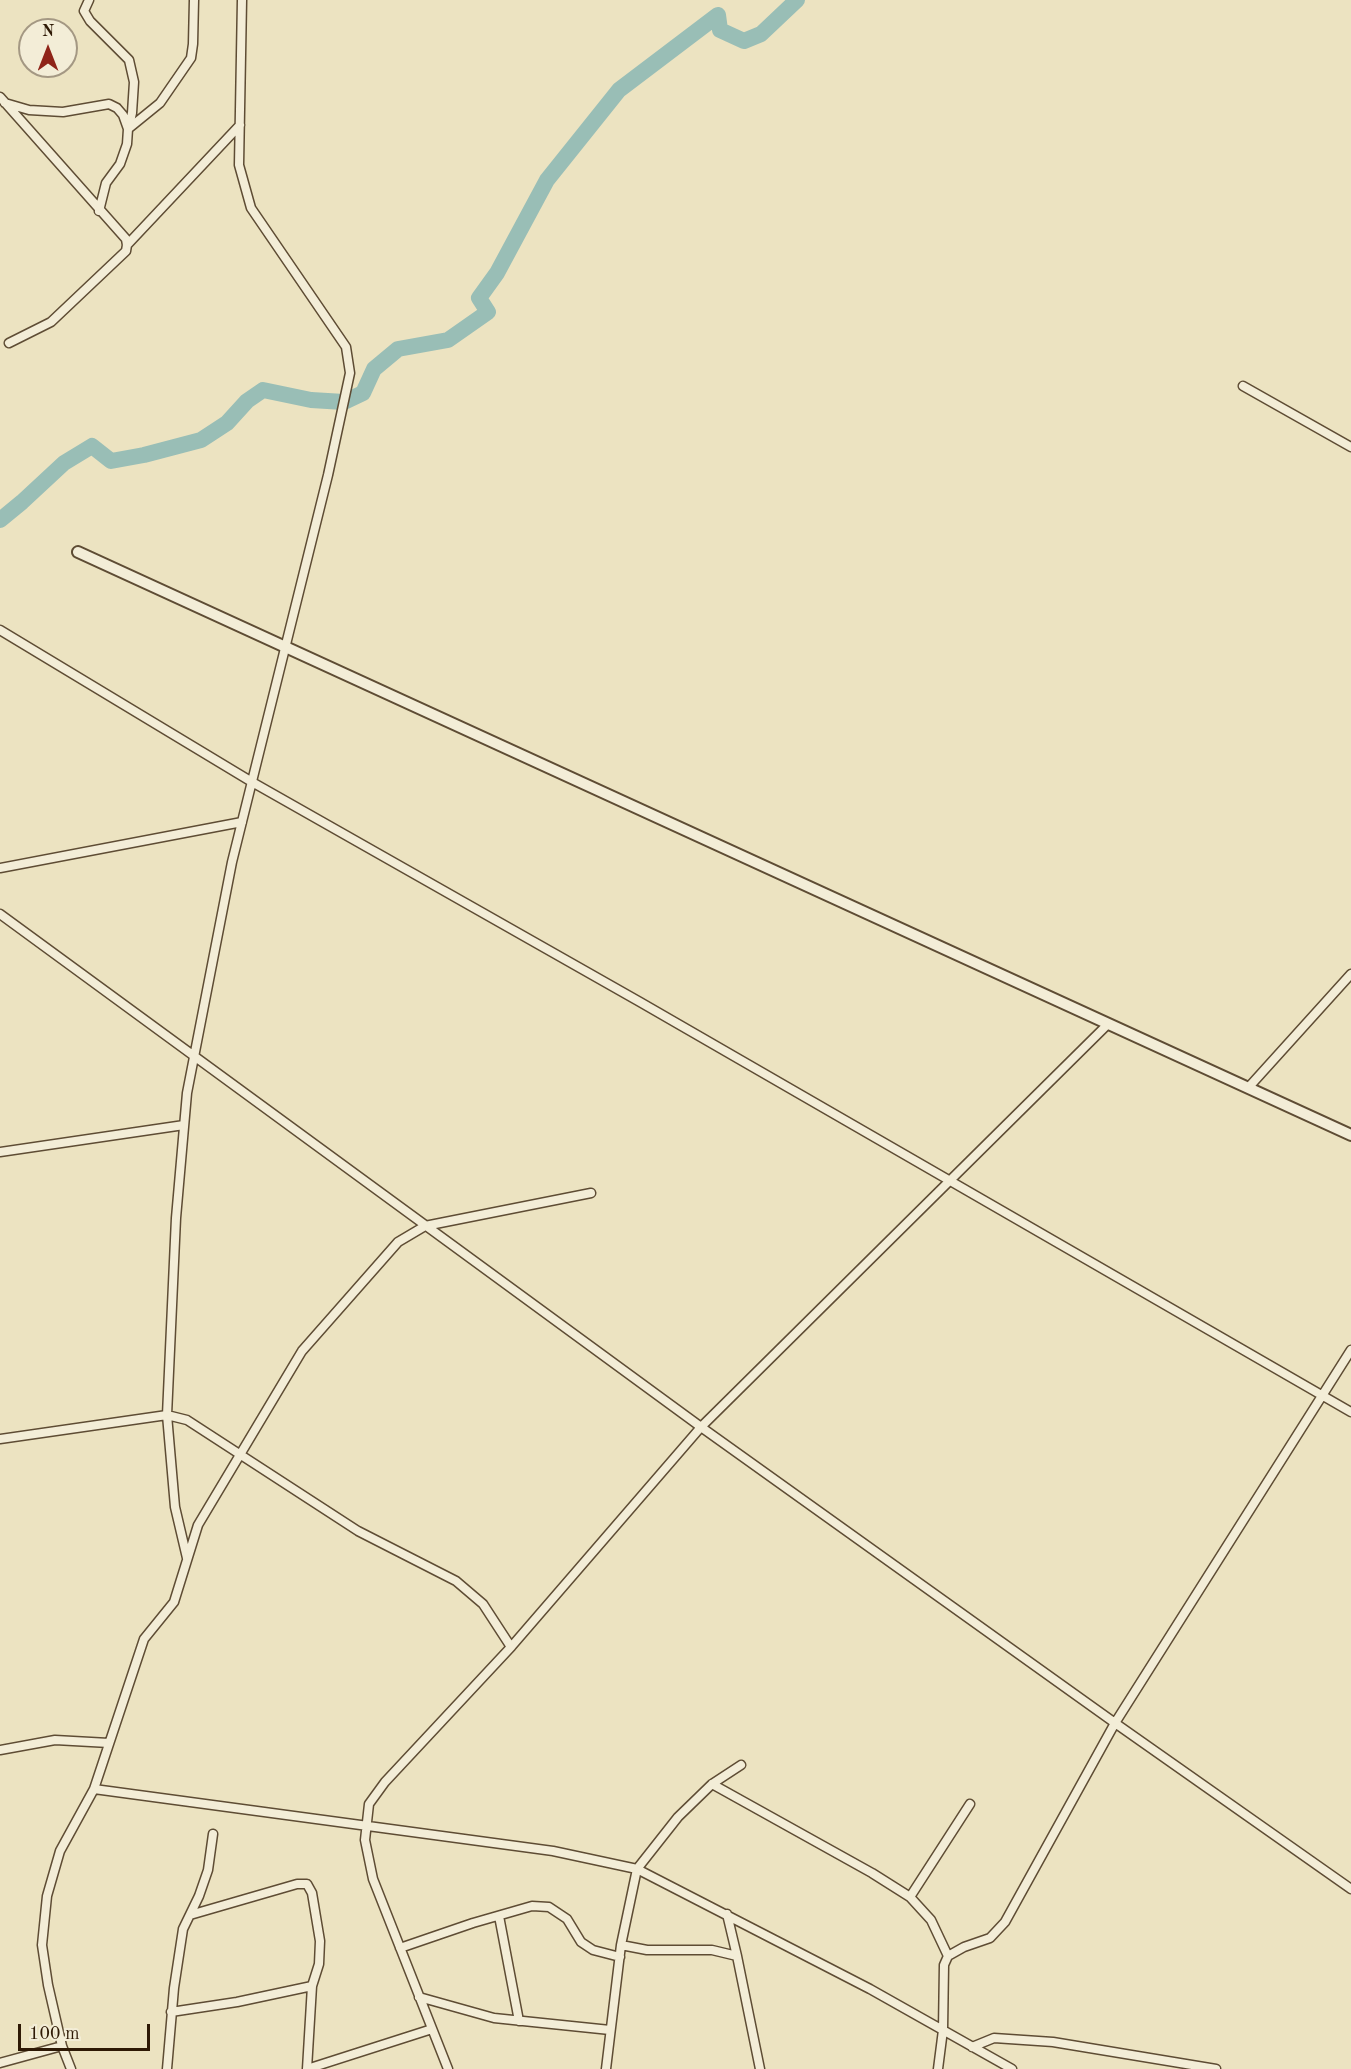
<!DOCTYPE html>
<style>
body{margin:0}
#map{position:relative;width:1351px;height:2069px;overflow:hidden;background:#ece3c1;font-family:"Old Standard TT",serif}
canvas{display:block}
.north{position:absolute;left:18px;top:18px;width:60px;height:60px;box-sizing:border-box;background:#f3edd7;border:2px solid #a49883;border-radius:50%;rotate:0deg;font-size:16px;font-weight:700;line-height:24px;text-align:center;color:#2e1905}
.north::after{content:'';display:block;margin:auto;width:21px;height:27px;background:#8f2418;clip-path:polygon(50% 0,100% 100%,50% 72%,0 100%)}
.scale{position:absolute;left:18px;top:2024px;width:132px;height:27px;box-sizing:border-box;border:3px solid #2e1905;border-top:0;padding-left:8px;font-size:18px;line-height:21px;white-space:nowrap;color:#2e1905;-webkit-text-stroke:4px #f3edd7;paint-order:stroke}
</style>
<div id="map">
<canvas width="1351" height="2069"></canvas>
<div class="north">N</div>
<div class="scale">100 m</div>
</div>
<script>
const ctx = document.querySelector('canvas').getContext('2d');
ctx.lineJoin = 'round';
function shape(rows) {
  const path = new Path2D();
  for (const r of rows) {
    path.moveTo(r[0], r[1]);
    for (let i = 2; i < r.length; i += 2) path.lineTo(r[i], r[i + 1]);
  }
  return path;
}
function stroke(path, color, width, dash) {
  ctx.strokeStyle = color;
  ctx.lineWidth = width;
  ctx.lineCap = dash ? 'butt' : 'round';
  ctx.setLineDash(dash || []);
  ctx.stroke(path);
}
const river = shape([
 [0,520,22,502,64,463,92,446,111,461,144,455,201,440,227,423,247,401,263,390,311,400,344,402,363,393,374,369,398,349,448,340,488,312,479,298,497,273,547,180,619,90,718,15,720,30,744,41,761,34,797,0]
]);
const minor = shape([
 [89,0,84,11,90,21,129,60,134,82,132,113,128,129,160,103,191,58,193,44,194,0],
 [0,97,126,239,127,245,126,251,51,322,9,343],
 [5,103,29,110,63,112,109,104,117,108,123,115,128,129,127,144,120,164,106,183,99,211],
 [127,245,240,125],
 [1243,386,1351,447],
 [0,630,252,782,640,1002,1351,1412],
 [0,868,242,822],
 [0,914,701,1427,1115,1723,1351,1889],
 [1248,1088,1351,974],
 [0,1152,184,1125],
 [0,1439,167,1415,187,1420,358,1531,456,1581,483,1604,511,1647],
 [187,1558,175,1507,167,1415,176,1218,187,1093,232,862,328,475,350,373,346,347,251,208,239,165,242,0],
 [0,1750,55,1740,109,1743],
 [712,1784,872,1873,910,1897,931,1920,948,1956],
 [94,1789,553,1851,637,1869,870,1989,1012,2069],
 [910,1897,970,1804],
 [727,1914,737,1956],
 [190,1915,297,1884,307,1884,312,1893,320,1941,319,1964,312,1986,307,2069,432,2029],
 [499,1916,519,2021],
 [621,1945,647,1950,712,1950,737,1956,760,2069],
 [400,1948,473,1923,532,1906,549,1907,567,1919,581,1942,593,1950,620,1957],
 [419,1997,494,2018,610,2030],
 [171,2012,237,2002,312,1986],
 [972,2047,994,2038,1053,2042,1216,2069],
 [0,2063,62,2046],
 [71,2069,62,2046,48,1985,42,1945,47,1896,60,1851,94,1789,144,1639,174,1602,198,1525,302,1351,398,1242,425,1226,591,1193],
 [167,2069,174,1988,183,1929,199,1896,208,1870,213,1834],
 [448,2069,373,1879,365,1840,369,1804,385,1782,511,1647,701,1427,1108,1024],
 [606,2069,621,1945,637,1869,678,1817,712,1784,741,1765],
 [938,2069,943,2030,944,1965,948,1956,964,1947,990,1938,1005,1922,1115,1723,1351,1350]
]);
const tertiary = shape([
 [78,552,1351,1135]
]);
stroke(river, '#99beb6', 16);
stroke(minor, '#5e4c34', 11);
stroke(tertiary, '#5e4c34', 14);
stroke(minor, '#f3edd7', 8);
stroke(tertiary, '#f3edd7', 10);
</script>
